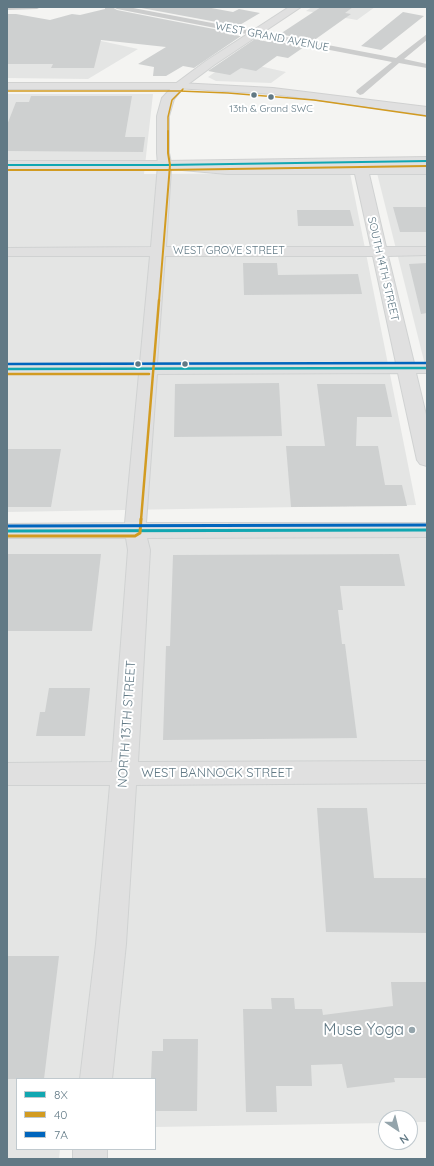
<!DOCTYPE html>
<style>
body{margin:0}
#map{position:relative;width:434px;height:1166px;overflow:hidden;background:#f4f4f2;font-family:Quicksand,sans-serif}
canvas{display:block}
.frame{position:absolute;inset:0;border:8px solid #617985;pointer-events:none}
.legend{position:absolute;left:16px;top:1078px;width:140px;height:72px;box-sizing:border-box;background:#fff;border:1px solid #c0c9ce;margin:0;padding:5px 7px;list-style:none;font-size:12px;color:#617985}
.legend li{display:flex;align-items:center;gap:8px;height:20px}
.legend b{width:20px;border:1px solid #c0c9ce}
.north{position:absolute;left:378px;top:1110px;width:40px;height:40px;box-sizing:border-box;background:#fff;border:1px solid #c0c9ce;border-radius:50%;rotate:145deg;font-size:11px;font-weight:700;line-height:16px;text-align:center;color:#617985}
.north::after{content:'';display:block;margin:auto;width:14px;height:18px;background:#94a4ab;clip-path:polygon(50% 0,100% 100%,50% 72%,0 100%)}
</style>
<div id="map">
<canvas width="434" height="1166"></canvas>
<div class="frame"></div>
<ul class="legend">
<li><b style="height:5px;background:#11a7b1"></b>8X</li>
<li><b style="height:5px;background:#d29b21"></b>40</li>
<li><b style="height:5px;background:#0065bd"></b>7A</li>
</ul>
<div class="north">N</div>
</div>
<script>
const ctx = document.querySelector('canvas').getContext('2d');
ctx.lineJoin = 'round';
function paint(path, color) {
  ctx.fillStyle = color;
  ctx.fill(path, 'evenodd');
}
function shape(rows) {
  const path = new Path2D();
  for (const r of rows) {
    path.moveTo(r[0], r[1]);
    for (let i = 2; i < r.length; i += 2) path.lineTo(r[i], r[i + 1]);
  }
  return path;
}
function stroke(path, color, width, dash) {
  ctx.strokeStyle = color;
  ctx.lineWidth = width;
  ctx.lineCap = dash ? 'butt' : 'round';
  ctx.setLineDash(dash || []);
  ctx.stroke(path);
}
function label(font, color, halo, rows, align = 'center') {
  ctx.font = font + ' Quicksand,sans-serif';
  ctx.lineWidth = 4;
  ctx.setLineDash([]);
  ctx.textBaseline = 'middle';
  ctx.strokeStyle = halo;
  ctx.fillStyle = color;
  for (const [text, x, y, turn = 0] of rows) {
    ctx.save();
    ctx.translate(x, y);
    ctx.rotate((+turn || 0) * Math.PI / 180);
    ctx.textAlign = isNaN(turn) ? turn : align;
    if (halo) ctx.strokeText(text, 0, 0);
    ctx.fillText(text, 0, 0);
    ctx.restore();
  }
}
const built = shape([
 [312,7,375,7,357,20,306,11],
 [18,23,138,49,88,79,7,78,7,29],
 [232,60,286,72,271,83,216,81,208,77],
 [7,94,153,94,144,174,350,173,416,505,7,512],
 [377,173,427,173,427,373],
 [427,524,427,1122,410,1122,410,1118,386,1118,386,1123,155,1127,155,1079,17,1079,17,1149,60,1149,59,1159,7,1159,7,537]
]);
const building = shape([
 [105,7,112,7,117,10,229,32,227,34,241,36,194,68,183,66,166,76,153,76,154,67,138,64,166,47,101,40,94,68,51,68,53,64,7,64,7,14,16,14,50,20,72,14,80,15,105,9],
 [136,7,206,7,233,12,239,9,260,13,238,26],
 [321,7,353,7,345,13,351,14,313,41,280,34],
 [403,12,424,16,381,50,361,46],
 [255,39,269,42,271,40,304,47,288,58,277,56,256,71,241,68,230,75,208,71],
 [31,96,132,96,125,137,145,137,143,152,7,151,7,125,16,102,29,102],
 [393,207,427,207,427,232,400,232],
 [297,210,350,210,354,226,298,226],
 [243,263,277,263,278,275,358,274,362,294,244,295],
 [427,263,427,313,421,314,409,264],
 [279,383,282,436,174,437,175,384],
 [317,384,385,384,392,417,357,417,356,446,378,446,385,485,402,485,407,506,291,507,286,446,325,446],
 [7,449,61,449,51,507,7,507],
 [7,554,101,554,92,631,7,631],
 [399,554,405,586,340,586,343,610,338,610,342,644,345,644,357,738,163,740,166,646,170,646,173,555],
 [49,688,90,688,85,736,36,736,40,712,45,712],
 [317,808,367,808,374,878,427,878,427,933,326,932],
 [7,956,59,956,44,1079,7,1079],
 [391,982,427,982,427,1078,394,1078,395,1082,347,1088,342,1064,311,1065,312,1086,276,1086,277,1112,246,1112,243,1009,272,1009,271,998,294,998,295,1009,322,1009,323,1015,393,1006],
 [163,1039,198,1039,197,1111,155,1111,155,1079,151,1079,152,1051,163,1051]
]);
const street = shape([
 [7,7,41,7,37,9,7,10,7,7],
 [113,7,128,7,396,58,427,34,427,40,404,59,427,64,427,68,399,63,363,94,360,95,356,92,357,90,392,62,117,9,113,7]
]);
const secondary = shape([
 [289,7,301,7,214,65,183,88,174,99,169,116,169,153,171,163,227,166,427,166,427,174,369,174,386,247,427,247,427,255,388,256,414,363,427,363,427,373,416,373,427,419,427,466,420,464,417,460,398,373,157,374,146,523,427,523,427,537,147,538,150,550,138,762,427,761,427,783,136,785,126,944,112,1079,80,1079,96,944,110,785,7,785,7,763,112,762,128,550,126,538,7,538,7,524,125,523,139,374,7,374,7,364,140,363,150,256,7,256,7,248,151,247,158,165,157,153,157,116,162,98,175,84,206,61,289,7],
 [171,169,227,174,355,174,371,247,166,247,171,169],
 [165,256,373,256,396,363,157,363,165,256],
 [73,1149,107,1149,107,1159,73,1159,73,1149]
]);
const primary = shape([
 [7,83,179,83,183,84,185,86,183,88,179,89,7,89,7,83],
 [7,161,165,161,170,162,172,165,170,168,165,169,7,169,7,161]
]);
const highway = shape([
 [179,83,273,88,427,107,427,115,273,94,175,88,173,86,175,84,179,83],
 [427,157,427,165,165,169,160,168,158,165,160,162,165,161,427,157]
]);
const bus1Far2 = shape([
 [7,165,165,165,427,161]
]);
const bus1Far1 = shape([
 [7,369,427,368]
]);
const bus1 = shape([
 [7,531,427,530]
]);
const bus2Far3 = shape([
 [7,91,179,91,228,93,314,100,426,116],
 [168,132,168,117,172,100,183,89]
]);
const bus2Far2 = shape([
 [7,170,165,170,427,166],
 [159,301,170,165,168,153,168,131]
]);
const bus2Far1 = shape([
 [7,374,149,374],
 [141,520,159,300]
]);
const bus2 = shape([
 [7,536,135,536,140,533,141,519]
]);
const bus3Far1 = shape([
 [7,364,427,363]
]);
const bus3 = shape([
 [7,526,427,525]
]);
const markers = [
 [254,95,3.5,"#617985"],
 [271,97,3.5,"#617985"],
 [138,364,3.5,"#617985"],
 [185,364,3.5,"#617985"],
 [412,1030,4,"#94a4ab"]
];
const farBusnames = [
 ["13th & Grand SWC",271,109]
];
const farStreetnames = [
 ["WEST GRAND AVENUE",272,37,11],
 ["WEST GROVE STREET",229,251],
 ["SOUTH 14TH STREET",383,269,77]
];
const streetNames = [
 ["NORTH 13TH STREET",127,724,-86],
 ["WEST BANNOCK STREET",217,773]
];
const nearPoinames = [
 ["Muse Yoga",404,1030]
];
paint(built, '#e4e5e4');
paint(building, '#ced0d0');
stroke(secondary, '#d0d2d2', 2);
stroke(primary, '#d1d2d1', 2);
stroke(highway, '#d0d1d1', 2);
paint(street, '#cccdcd');
paint(secondary, '#e0e0e0');
paint(primary, '#e0e0e0');
paint(highway, '#e0e0e0');
stroke(bus1Far2, '#11a7b1', 2);
stroke(bus1Far1, '#11a7b1', 2.5);
stroke(bus1, '#11a7b1', 3);
stroke(bus2Far3, '#d29b21', 1.5);
stroke(bus2Far2, '#d29b21', 2);
stroke(bus2Far1, '#d29b21', 2.5);
stroke(bus2, '#d29b21', 3);
stroke(bus3Far1, '#0065bd', 2.5);
stroke(bus3, '#0065bd', 3);
for (const [x, y, r, color] of markers) {
  const dot = new Path2D();
  dot.arc(x, y, r, 0, 2 * Math.PI);
  ctx.fillStyle = color;
  ctx.fill(dot);
  stroke(dot, '#fff', 1.5);
}
label('10px', '#617985', '#fff', farBusnames);
label('11px', '#617985', '#fff', farStreetnames);
label('13px', '#617985', '#fff', streetNames);
label('16px', '#617985', '#fff', nearPoinames, 'right');
</script>
